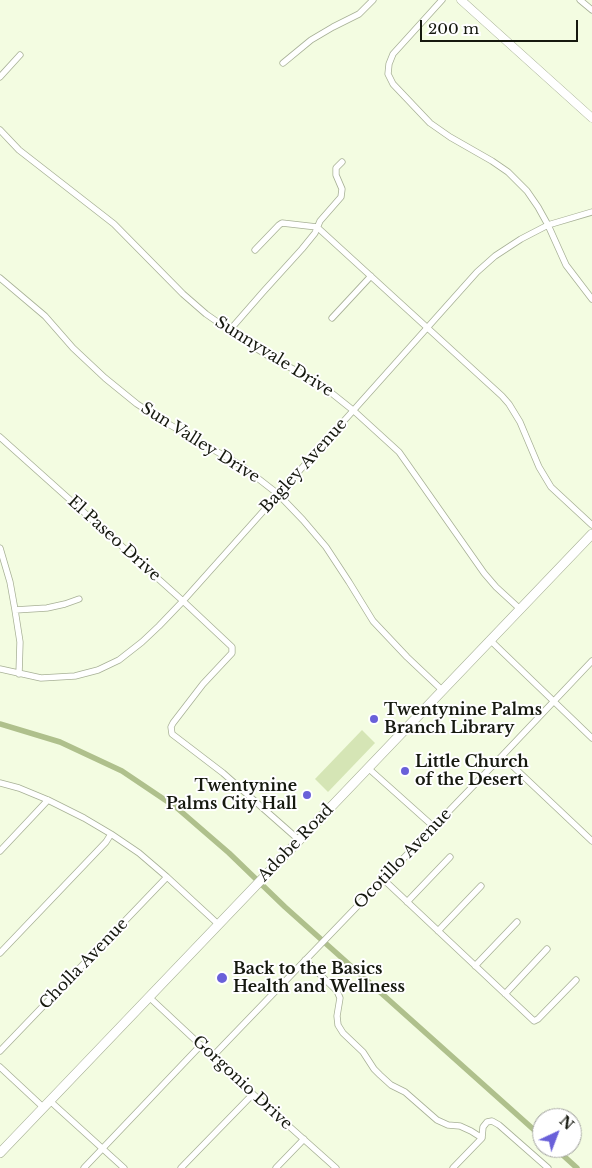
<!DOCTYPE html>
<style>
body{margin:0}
#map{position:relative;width:592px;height:1168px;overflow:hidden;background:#f3fce1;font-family:"Libre Baskerville",serif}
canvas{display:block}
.north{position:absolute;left:532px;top:1108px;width:50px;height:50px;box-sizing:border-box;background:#fff;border:1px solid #a2a39f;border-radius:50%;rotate:43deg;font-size:14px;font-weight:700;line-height:20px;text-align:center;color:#16190f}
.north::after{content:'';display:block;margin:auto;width:18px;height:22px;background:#6960d9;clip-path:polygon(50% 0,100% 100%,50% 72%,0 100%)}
.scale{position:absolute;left:420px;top:20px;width:158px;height:22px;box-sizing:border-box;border:2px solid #16190f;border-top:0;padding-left:6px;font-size:15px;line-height:18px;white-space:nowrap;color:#16190f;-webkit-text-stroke:4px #fff;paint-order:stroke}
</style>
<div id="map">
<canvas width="592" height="1168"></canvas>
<div class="north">N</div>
<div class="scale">200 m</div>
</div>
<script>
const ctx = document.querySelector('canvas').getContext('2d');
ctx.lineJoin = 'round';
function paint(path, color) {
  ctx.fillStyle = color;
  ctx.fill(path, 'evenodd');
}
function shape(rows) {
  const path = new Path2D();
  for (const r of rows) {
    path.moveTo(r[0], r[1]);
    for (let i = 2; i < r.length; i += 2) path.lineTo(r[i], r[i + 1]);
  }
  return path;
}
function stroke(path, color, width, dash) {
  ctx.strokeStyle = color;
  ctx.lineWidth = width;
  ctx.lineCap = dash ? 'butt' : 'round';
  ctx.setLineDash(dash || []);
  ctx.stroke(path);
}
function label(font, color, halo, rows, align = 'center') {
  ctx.font = font + ' "Libre Baskerville",serif';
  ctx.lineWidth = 4;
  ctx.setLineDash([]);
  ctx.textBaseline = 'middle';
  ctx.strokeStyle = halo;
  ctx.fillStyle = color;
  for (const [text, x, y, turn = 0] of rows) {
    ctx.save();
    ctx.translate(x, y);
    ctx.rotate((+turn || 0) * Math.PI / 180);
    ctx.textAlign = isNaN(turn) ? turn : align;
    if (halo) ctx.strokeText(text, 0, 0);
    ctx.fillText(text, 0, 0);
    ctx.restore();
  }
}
const green = shape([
 [362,730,375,743,328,792,315,779]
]);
const canal = shape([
 [0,724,60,742,122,771,177,808,229,853,285,907,542,1137],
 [555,1148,577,1168]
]);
const minor = shape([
 [442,0,393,54,389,64,388,74,393,84,430,123,450,137,492,161,508,172,527,191,538,207,548,225,566,265,592,299],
 [580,0,592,10],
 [283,63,311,40,333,27,359,14,373,0],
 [0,77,20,55],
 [0,130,19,150,114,224,183,294,206,314,252,346,275,360,311,378,324,387,354,411,399,452,484,573,496,587,520,609],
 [255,250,279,225,282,223,317,227,502,396,509,404,520,422,539,467,551,487,592,525],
 [0,278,45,316,73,348,105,378,137,404,165,422,242,466,278,494,303,520,326,547,349,582,373,621,407,657,442,690],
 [332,318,371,276],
 [229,331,263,292,302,249,315,233,320,221,341,197,342,189,336,175,336,168,342,162],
 [0,437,183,601,232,647,232,653,203,684,173,723,171,727,172,734,223,773,299,840],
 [0,548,10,582,15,610,20,642,19,674],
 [15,610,47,608,65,604,79,599],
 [490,640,592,738],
 [0,669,41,678,75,676,98,670,119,660,142,642,159,626,183,601,477,272,495,256,521,239,548,225,592,212],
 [502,756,592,841],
 [368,768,434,827],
 [0,783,19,788,48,800,84,818,111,834,139,853,167,877,218,924],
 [0,851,48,800],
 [383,879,534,1021,538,1019,576,980],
 [407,902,450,857],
 [438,931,481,886],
 [0,953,106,842,111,834],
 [305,960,337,991,340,998,337,1016,338,1025,343,1033,363,1052,374,1069,380,1075,391,1085,405,1092,437,1120,448,1125,460,1126,471,1131,482,1138],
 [475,966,517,922],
 [505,994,547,949],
 [149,997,253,1094,336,1168],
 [0,1051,167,877],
 [213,1056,502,756,592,661],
 [0,1067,44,1108],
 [50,1101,124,1168],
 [84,1168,201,1045],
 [181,1168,253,1094],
 [276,1168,304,1139],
 [453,1168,482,1138,483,1127,487,1122,492,1121,499,1125,548,1168]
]);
const secondary = shape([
 [461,0,592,118]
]);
const primary = shape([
 [0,1153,592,534]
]);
const markers = [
 [374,719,5,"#6960d9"],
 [405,771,5,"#6960d9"],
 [307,795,5,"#6960d9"],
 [222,978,6,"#6960d9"]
];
const streetNames = [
 ["Sunnyvale Drive",274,357,32],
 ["Sun Valley Drive",200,443,32],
 ["Bagley Avenue",304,466,-48],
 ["El Paseo Drive",114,539,42],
 ["Adobe Road",296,843,-46],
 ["Ocotillo Avenue",403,859,-46],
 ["Cholla Avenue",84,964,-46],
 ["Gorgonio Drive",242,1083,43]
];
const poiNames = [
 ["Twentynine Palms",384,710],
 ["Branch Library",384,728],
 ["Little Church",415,762],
 ["of the Desert",415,780],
 ["Twentynine",297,786,"right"],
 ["Palms City Hall",297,804,"right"],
 ["Back to the Basics",233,969],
 ["Health and Wellness",233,987]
];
paint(green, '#d5e5b5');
stroke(canal, '#afc08c', 5.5);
stroke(minor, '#a7b096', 7);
stroke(secondary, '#a7b096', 9);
stroke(primary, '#a7b096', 10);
stroke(minor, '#fff', 5.5);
stroke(secondary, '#fff', 8);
stroke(primary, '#fff', 9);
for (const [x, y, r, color] of markers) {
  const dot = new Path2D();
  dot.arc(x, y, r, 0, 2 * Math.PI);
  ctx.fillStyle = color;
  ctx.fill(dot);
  stroke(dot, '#fff', 2);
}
label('16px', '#16190f', '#fff', streetNames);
label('bold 16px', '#16190f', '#fff', poiNames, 'left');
</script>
